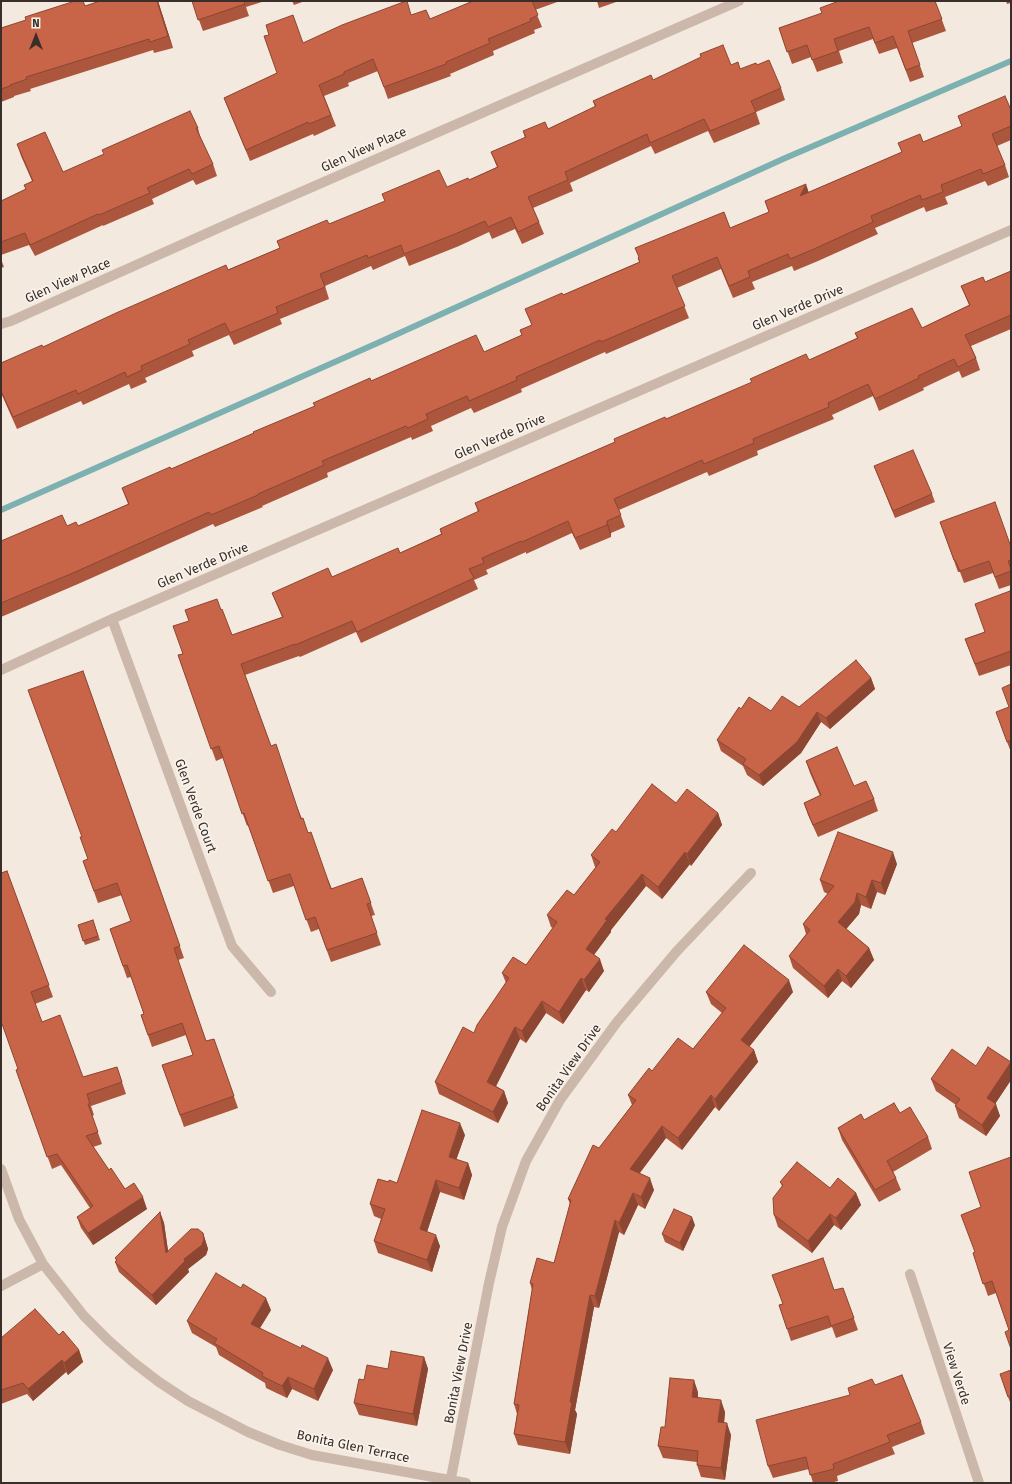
<!DOCTYPE html>
<style>
body{margin:0}
#map{position:relative;width:1012px;height:1484px;overflow:hidden;background:#f3e9de;font-family:"Fira Sans",sans-serif}
canvas{display:block}
.frame{position:absolute;inset:0;border:2px solid #392e29;pointer-events:none}
.north{position:absolute;left:16px;top:16px;width:40px;height:40px;-webkit-text-stroke:3px #faf3eb;paint-order:stroke;rotate:0deg;font-size:11px;font-weight:700;line-height:16px;text-align:center;color:#392e29}
.north::after{content:'';display:block;margin:auto;width:14px;height:18px;background:#392e29;clip-path:polygon(50% 0,100% 100%,50% 72%,0 100%)}
</style>
<div id="map">
<canvas width="1012" height="1484"></canvas>
<div class="frame"></div>
<div class="north">N</div>
</div>
<script>
const ctx = document.querySelector('canvas').getContext('2d');
ctx.lineJoin = 'round';
function shape(rows) {
  const path = new Path2D();
  for (const r of rows) {
    path.moveTo(r[0], r[1]);
    for (let i = 2; i < r.length; i += 2) path.lineTo(r[i], r[i + 1]);
  }
  return path;
}
function stroke(path, color, width, dash) {
  ctx.strokeStyle = color;
  ctx.lineWidth = width;
  ctx.lineCap = dash ? 'butt' : 'round';
  ctx.setLineDash(dash || []);
  ctx.stroke(path);
}
function paint(path, color) {
  ctx.fillStyle = color;
  ctx.fill(path, 'evenodd');
}
function label(font, color, halo, rows, align = 'center') {
  ctx.font = font + ' "Fira Sans",sans-serif';
  ctx.lineWidth = 3.5;
  ctx.setLineDash([]);
  ctx.textBaseline = 'middle';
  ctx.strokeStyle = halo;
  ctx.fillStyle = color;
  for (const [text, x, y, turn = 0] of rows) {
    ctx.save();
    ctx.translate(x, y);
    ctx.rotate((+turn || 0) * Math.PI / 180);
    ctx.textAlign = isNaN(turn) ? turn : align;
    if (halo) ctx.strokeText(text, 0, 0);
    ctx.fillText(text, 0, 0);
    ctx.restore();
  }
}
const stream = shape([
 [1,510,382,341,783,159,1011,61]
]);
const minor = shape([
 [1,324,11,321,232,222,739,1],
 [112,619,232,946,271,992],
 [1,670,112,619,1011,230],
 [1,1169,19,1219,43,1264,84,1316,108,1340,133,1362,159,1382,188,1401,248,1432,280,1445,312,1455,466,1483],
 [910,1274,979,1483],
 [1,1286,43,1264],
 [450,1483,489,1283,502,1227,526,1161,560,1100,617,1022,677,951,751,873]
]);
const wall = shape([
 [158,1,173,48,154,53,153,50,30,89,31,91,14,96,14,97,1,102,1,28,85,6],
 [192,1,265,1,246,7,249,16,203,31],
 [292,1,305,1,294,5],
 [473,1,560,1,535,10,542,27,534,30,535,33,493,51,494,55,450,74,451,76,388,99,378,71,348,83,349,86,324,96,336,126,314,136,313,134,250,161,224,98,277,73,303,43,412,15,430,19],
 [597,1,619,1,599,8],
 [935,1,946,31,912,43,924,77,910,82,897,48,879,54,873,39,839,51,843,63,817,72,811,57,792,64,779,28,822,13],
 [1006,1,1011,1,1011,3,1007,4],
 [731,65,740,69,757,65,781,88,785,100,756,112,760,124,714,143,708,131,655,154,651,146,570,183,573,191,533,208,539,222,544,234,522,244,515,229,492,239,489,232,459,246,409,266,405,256,373,270,371,266,325,286,329,299,280,319,282,324,234,345,229,335,192,351,194,356,145,378,147,382,131,389,129,384,83,405,81,401,17,429,1,393,1,363,43,347,280,248,277,241,329,224,469,180,497,167,491,152,525,138,523,131,548,129,595,107,593,101,653,80],
 [1011,110,1011,140,997,146,1005,165,1009,177,988,186,985,181,945,197,948,204,926,212,924,207,875,228,878,234,818,261,794,271,792,266,752,282,755,289,733,298,721,269,677,288,689,318,606,354,605,352,521,389,522,392,474,413,471,408,431,426,433,431,412,440,411,437,327,473,328,477,262,506,263,507,215,527,213,524,78,584,1,617,1,541,67,526,78,526,128,504,122,488,171,469,254,433,371,381,484,352,522,335,520,330,532,325,525,309,563,295,639,262,638,258,639,257,635,248,730,228,769,212,765,201,809,192,902,152,898,143,923,142,962,127,958,116],
 [198,128,201,140,213,164,217,176,196,185,193,180,152,199,154,204,103,226,103,225,35,256,29,245,1,255,1,201,26,189,32,181,21,156,17,144,63,172],
 [1,259,4,267,1,268],
 [1011,271,1011,329,971,346,976,358,980,370,962,378,959,371,923,388,924,390,879,411,873,396,832,415,834,419,757,451,758,455,709,476,707,472,619,510,625,527,611,533,611,537,580,550,572,533,526,554,526,552,486,570,488,574,474,580,478,589,361,643,356,632,300,657,299,656,245,675,271,746,332,889,362,878,375,915,371,916,381,945,331,962,319,929,311,932,294,886,273,893,248,825,247,826,223,758,216,761,178,655,183,654,221,610,232,635,282,617,272,593,332,577,400,553,441,534,440,529,478,512,475,503,615,442,666,419,809,360,857,338,855,333,922,328,969,305,961,286,985,282],
 [874,466,932,494,935,502,895,518],
 [940,522,1011,547,1011,585,999,589,993,573,964,583,960,572,958,572],
 [1011,593,1011,665,979,676,965,639,985,632],
 [83,671,184,958,178,960,206,1041,214,1039,238,1108,184,1127,162,1065,193,1055,186,1035,152,1047,141,1015,144,1014,131,977,127,978,110,929,131,921,122,895,98,903,83,861,88,859,82,837],
 [871,678,875,689,830,729,821,722,801,753,763,786,747,775,743,766,721,751,717,740,741,709,771,711,799,707],
 [1011,684,1011,752,1007,742],
 [806,761,854,786,874,799,878,811,818,837,808,815,804,803,820,796,810,773],
 [676,803,718,813,722,825,691,866,690,864,662,899,646,886,611,930,611,932,594,955,604,971,589,992,586,990,563,1024,546,1013,526,1043,520,1039,496,1086,504,1091,508,1103,498,1123,439,1094,435,1082,474,1033,506,983,502,973,526,965,553,928,551,927,547,915,574,895,596,867,595,867,591,855,616,832],
 [897,864,885,895,877,892,871,909,861,905,859,914,846,929,869,948,874,960,851,988,842,981,828,998,793,968,789,956,806,934,803,924,828,894,824,892,820,880],
 [7,871,53,997,35,1004,42,1022,83,1077,117,1067,126,1094,91,1106,94,1115,92,1116,102,1144,93,1147,109,1170,125,1189,147,1209,93,1245,81,1228,77,1217,90,1208,61,1165,52,1169,16,1070,18,1069],
 [93,920,100,940,85,945,78,925],
 [706,992,793,992,749,1047,754,1050,758,1062,719,1111,715,1107,682,1150,666,1138,640,1173,654,1190,645,1209,638,1205,624,1235,619,1232,599,1308,594,1307,575,1410,577,1414,570,1454,518,1445,514,1434,517,1414,514,1404,532,1290,530,1283,554,1263,570,1204,568,1199,599,1148,632,1105,628,1095,652,1071,693,1049,722,1013,711,1004],
 [1011,1062,1011,1080,995,1104,1000,1116,986,1136,959,1118,955,1106,956,1105,936,1091,931,1079,976,1066],
 [900,1113,928,1137,932,1149,893,1172,896,1178,901,1190,879,1202,842,1140,838,1128,864,1120],
 [465,1135,456,1160,468,1163,472,1175,464,1200,440,1192,427,1232,440,1246,432,1272,378,1253,374,1241,381,1219,374,1216,370,1204,389,1182,397,1183],
 [780,1182,830,1188,856,1193,861,1205,841,1230,834,1225,812,1253,778,1227,774,1215,782,1186],
 [981,1207,1009,1330,996,1293,988,1296,973,1253,975,1252],
 [160,1212,164,1223,168,1251,203,1233,208,1249,206,1255,188,1269,189,1272,156,1305,119,1272,115,1262,116,1260,115,1258],
 [695,1225,683,1251,665,1242,662,1234],
 [843,1288,858,1330,836,1338,832,1327,791,1341,779,1305],
 [271,1310,260,1328,333,1370,318,1401,292,1389,287,1398,266,1388,265,1383,219,1355,216,1347,192,1333,187,1321],
 [59,1335,79,1350,83,1362,68,1375,66,1372,33,1401,27,1394,1,1404,1,1338],
 [424,1357,428,1369,417,1426,359,1415,354,1403,364,1380,388,1369],
 [1011,1370,1011,1405,1004,1386],
 [875,1385,921,1422,925,1434,892,1447,895,1454,837,1476,838,1481,830,1483,813,1483,809,1469,773,1478,768,1466,850,1395],
 [698,1392,698,1397,725,1412,724,1423,731,1435,725,1480,701,1477,697,1465,697,1462,663,1458,658,1446,665,1427]
]);
const shadedWall = shape([
 [157,1,158,1,173,48,168,36],
 [806,184,810,196,800,196],
 [607,521,611,533,611,537,607,525],
 [871,678,875,689,830,729,826,718],
 [817,712,821,722,801,753,763,786,759,775],
 [718,813,722,825,691,866,687,854],
 [685,852,690,864,662,899,658,887],
 [893,852,897,864,885,895,881,883],
 [642,874,646,886,611,930,611,932,590,960,586,949,605,919],
 [872,880,877,892,871,909,866,897],
 [857,893,861,905,859,914,842,934,838,922],
 [869,948,874,960,851,988,846,976],
 [600,959,604,971,589,992,584,980],
 [838,969,842,981,828,998,824,986],
 [581,978,586,990,563,1024,559,1012],
 [789,980,793,992,745,1052,741,1040],
 [542,1001,546,1013,526,1043,522,1031],
 [515,1027,520,1039,492,1094,487,1082],
 [754,1050,758,1062,719,1111,715,1099],
 [1011,1062,1011,1080,991,1110,987,1098],
 [504,1091,508,1103,498,1123,493,1112],
 [711,1095,715,1107,682,1150,678,1138],
 [996,1104,1000,1116,986,1136,982,1125],
 [460,1123,465,1135,453,1169,449,1157],
 [662,1126,666,1138,634,1180,630,1169],
 [468,1163,472,1175,464,1200,459,1188],
 [650,1178,654,1190,645,1209,641,1197],
 [436,1180,440,1192,424,1241,420,1229],
 [633,1193,638,1205,624,1235,619,1223],
 [856,1193,861,1205,841,1230,836,1218],
 [143,1197,147,1209,93,1245,88,1233],
 [160,1212,164,1223,170,1264,166,1253],
 [830,1214,834,1225,812,1253,808,1241],
 [692,1217,695,1225,683,1251,680,1243],
 [615,1220,619,1232,599,1308,595,1296],
 [203,1233,208,1249,206,1255,188,1269,189,1272,156,1305,152,1295,184,1259],
 [436,1235,440,1246,432,1272,427,1260],
 [590,1295,594,1307,575,1410,577,1414,570,1454,565,1442,570,1402],
 [266,1298,271,1310,255,1336,251,1324],
 [79,1350,83,1362,68,1375,64,1363],
 [424,1357,428,1369,417,1426,413,1414],
 [328,1358,333,1370,318,1401,314,1389],
 [62,1360,66,1372,33,1401,28,1389],
 [288,1377,292,1389,287,1398,282,1386],
 [694,1380,698,1392,697,1408,692,1397],
 [721,1400,725,1412,723,1434,718,1422],
 [727,1423,731,1435,725,1480,721,1468]
]);
const building = shape([
 [75,1,83,1,85,6,100,1,157,1,168,36,150,42,149,39,26,77,27,79,10,85,10,86,1,89,1,28,26,20,25,17,75,1],
 [192,1,244,1,245,4,198,20,192,1],
 [406,1,407,1,411,15,426,10,430,19,473,1,532,1,538,15,530,19,531,21,488,39,490,43,446,62,446,64,384,87,373,59,344,72,344,74,319,85,331,115,309,124,308,122,246,150,224,98,277,73,264,36,269,35,266,25,293,15,303,43,342,25,406,1],
 [839,1,935,1,942,19,908,31,920,65,906,70,893,36,875,43,869,27,834,39,838,51,812,60,807,45,787,52,779,28,822,13,820,8,839,1],
 [723,45,731,65,738,62,740,69,756,63,757,65,769,60,781,88,751,101,756,112,710,131,704,119,650,143,647,134,565,172,568,180,528,197,539,222,518,232,511,217,488,227,485,221,455,234,404,254,401,245,368,258,367,255,320,274,325,287,276,307,278,313,230,333,225,323,188,340,190,344,141,366,142,370,127,377,125,372,78,394,76,390,13,417,1,391,1,363,42,345,43,347,116,313,226,265,228,270,280,248,277,241,327,220,329,224,385,201,382,194,439,170,447,187,468,178,469,180,498,167,491,152,526,137,523,131,545,122,548,129,596,106,593,101,651,75,653,80,701,57,700,54,723,45],
 [1005,96,1011,110,1011,126,992,134,1005,165,983,174,981,169,941,185,943,192,922,200,920,195,871,216,873,222,814,249,790,259,788,254,748,271,750,277,729,286,717,257,672,276,685,306,601,342,600,340,516,377,517,380,469,401,467,396,426,414,428,419,408,428,406,426,322,461,324,465,258,494,258,495,211,515,209,512,73,573,1,603,1,541,62,515,67,526,76,522,78,526,129,504,122,488,170,467,171,469,254,433,253,432,315,406,313,403,370,378,371,381,476,335,484,352,522,335,520,330,532,325,525,309,562,293,563,295,640,262,638,258,639,257,635,248,724,212,730,228,769,212,765,201,806,184,800,196,902,152,898,143,920,134,923,142,962,126,958,116,1005,96],
 [190,111,198,128,196,128,213,164,192,174,189,169,147,188,150,193,99,215,98,214,30,245,25,233,1,242,1,201,26,189,24,185,33,181,17,144,45,132,63,172,104,154,102,150,190,111],
 [1011,271,1011,315,965,335,976,358,958,367,954,359,918,376,919,378,875,399,868,384,828,403,829,407,753,439,754,443,704,464,702,460,614,499,621,515,607,521,607,525,575,538,568,521,522,542,521,541,482,558,484,563,469,569,474,578,357,632,352,621,295,645,295,644,241,664,271,746,276,744,301,819,303,818,308,833,311,832,331,889,362,878,371,903,367,904,377,933,327,950,315,917,306,920,290,874,268,881,244,813,242,814,219,746,211,749,178,655,183,654,173,626,189,621,185,610,217,599,221,610,222,609,232,635,283,617,272,593,328,568,332,577,398,548,400,553,442,534,440,529,479,511,475,503,615,442,614,439,665,417,666,419,752,382,750,379,806,354,809,360,858,338,855,333,912,308,922,328,970,305,961,286,983,277,985,282,1011,271],
 [913,450,932,494,893,511,874,466,913,450],
 [995,502,1011,547,1011,560,1008,561,1011,569,1011,571,995,577,989,561,960,571,955,560,954,560,940,522,995,502],
 [1010,591,1011,593,1011,651,975,664,965,639,985,632,975,604,1010,591],
 [856,660,871,678,826,718,817,712,797,742,759,775,743,764,746,759,717,740,739,707,741,709,749,697,771,711,782,696,799,707,856,660],
 [83,671,180,946,174,948,206,1041,214,1039,234,1096,180,1115,162,1065,193,1055,182,1023,148,1035,141,1015,144,1014,127,965,123,966,110,929,131,921,117,883,94,891,83,861,88,859,80,837,82,837,28,690,83,671],
 [1011,684,1011,740,1007,742,996,712,1009,707,1002,688,1011,684],
 [837,747,854,786,866,781,874,799,813,825,804,803,821,795,806,761,837,747],
 [652,784,676,803,687,789,718,813,687,854,685,852,658,887,642,874,605,919,607,920,586,949,600,959,584,980,581,978,559,1012,542,1001,522,1031,515,1027,487,1082,504,1091,493,1112,435,1082,463,1027,474,1033,477,1025,509,978,502,973,513,957,526,965,557,922,547,915,567,890,574,895,600,862,591,855,612,829,616,832,652,784],
 [838,832,893,852,881,883,872,880,866,897,857,893,855,902,838,922,869,948,846,976,838,969,824,986,789,956,810,930,803,924,834,886,820,880,838,832],
 [7,871,49,985,31,992,42,1022,60,1015,83,1077,117,1067,122,1082,87,1094,90,1104,88,1104,98,1132,86,1136,109,1170,111,1168,125,1189,134,1183,143,1197,88,1233,77,1217,93,1206,57,1154,47,1157,16,1070,18,1069,1,1021,1,873,7,871],
 [93,920,98,936,83,941,78,925,93,920],
 [744,945,789,980,741,1040,754,1050,715,1099,711,1095,678,1138,662,1126,630,1169,650,1178,641,1197,633,1193,619,1223,615,1220,595,1296,590,1295,570,1402,572,1402,565,1442,514,1434,519,1405,514,1404,533,1284,530,1283,537,1258,554,1263,571,1200,568,1199,593,1145,599,1148,636,1100,628,1095,649,1068,652,1071,678,1038,693,1049,726,1008,706,992,744,945],
 [988,1047,1011,1062,987,1098,996,1104,982,1125,955,1106,960,1099,931,1079,952,1049,976,1066,988,1047],
 [894,1103,900,1113,910,1107,928,1137,887,1161,896,1178,875,1190,838,1128,861,1114,864,1120,894,1103],
 [422,1110,460,1123,449,1157,468,1163,459,1188,436,1180,420,1229,436,1235,427,1260,374,1241,385,1209,370,1204,378,1179,389,1182,389,1180,397,1183,422,1110],
 [1011,1157,1011,1349,1005,1332,1009,1330,992,1281,983,1284,973,1253,975,1252,961,1215,981,1207,969,1172,1011,1157],
 [797,1162,830,1188,838,1178,856,1193,836,1218,830,1214,808,1241,774,1215,773,1198,783,1185,780,1182,797,1162],
 [674,1209,692,1217,680,1243,662,1234,674,1209],
 [160,1212,166,1253,191,1229,198,1229,203,1233,204,1239,202,1245,184,1259,185,1261,152,1295,115,1262,117,1260,115,1258,160,1212],
 [823,1258,834,1290,843,1288,854,1318,831,1326,828,1316,787,1329,779,1305,783,1304,772,1275,823,1258],
 [216,1273,241,1288,243,1284,266,1298,251,1324,301,1348,302,1345,328,1358,314,1389,288,1377,282,1386,262,1376,263,1373,214,1343,217,1339,187,1321,216,1273],
 [35,1309,59,1335,63,1331,79,1350,64,1363,62,1360,28,1389,23,1383,1,1390,1,1338,35,1309],
 [391,1351,424,1357,413,1414,354,1403,359,1379,364,1380,367,1365,388,1369,391,1351],
 [1011,1370,1011,1395,1008,1397,1000,1374,1011,1370],
 [902,1375,921,1422,887,1435,890,1442,833,1464,834,1469,810,1475,806,1457,768,1466,756,1420,850,1395,848,1388,872,1379,875,1385,902,1375],
 [670,1378,694,1380,692,1397,721,1400,718,1422,727,1423,721,1468,697,1465,698,1451,658,1446,661,1427,665,1427,670,1378]
]);
const streetNames = [
 ["Glen View Place",364,150,-24],
 ["Glen View Place",68,281,-24],
 ["Glen Verde Drive",798,308,-23],
 ["Glen Verde Drive",500,437,-23],
 ["Glen Verde Drive",203,566,-23],
 ["Glen Verde Court",195,806,70],
 ["Bonita View Drive",569,1068,-55],
 ["Bonita View Drive",459,1373,-79],
 ["View Verde",956,1374,72],
 ["Bonita Glen Terrace",353,1447,12]
];
stroke(stream, '#7cb0b1', 6);
stroke(minor, '#ccb8aa', 10);
paint(wall, '#ac563e');
paint(shadedWall, '#8c4632');
paint(building, '#c86448');
stroke(building, '#8c4632', 1);
label('13px', '#392e29', '#faf3eb', streetNames);
</script>
